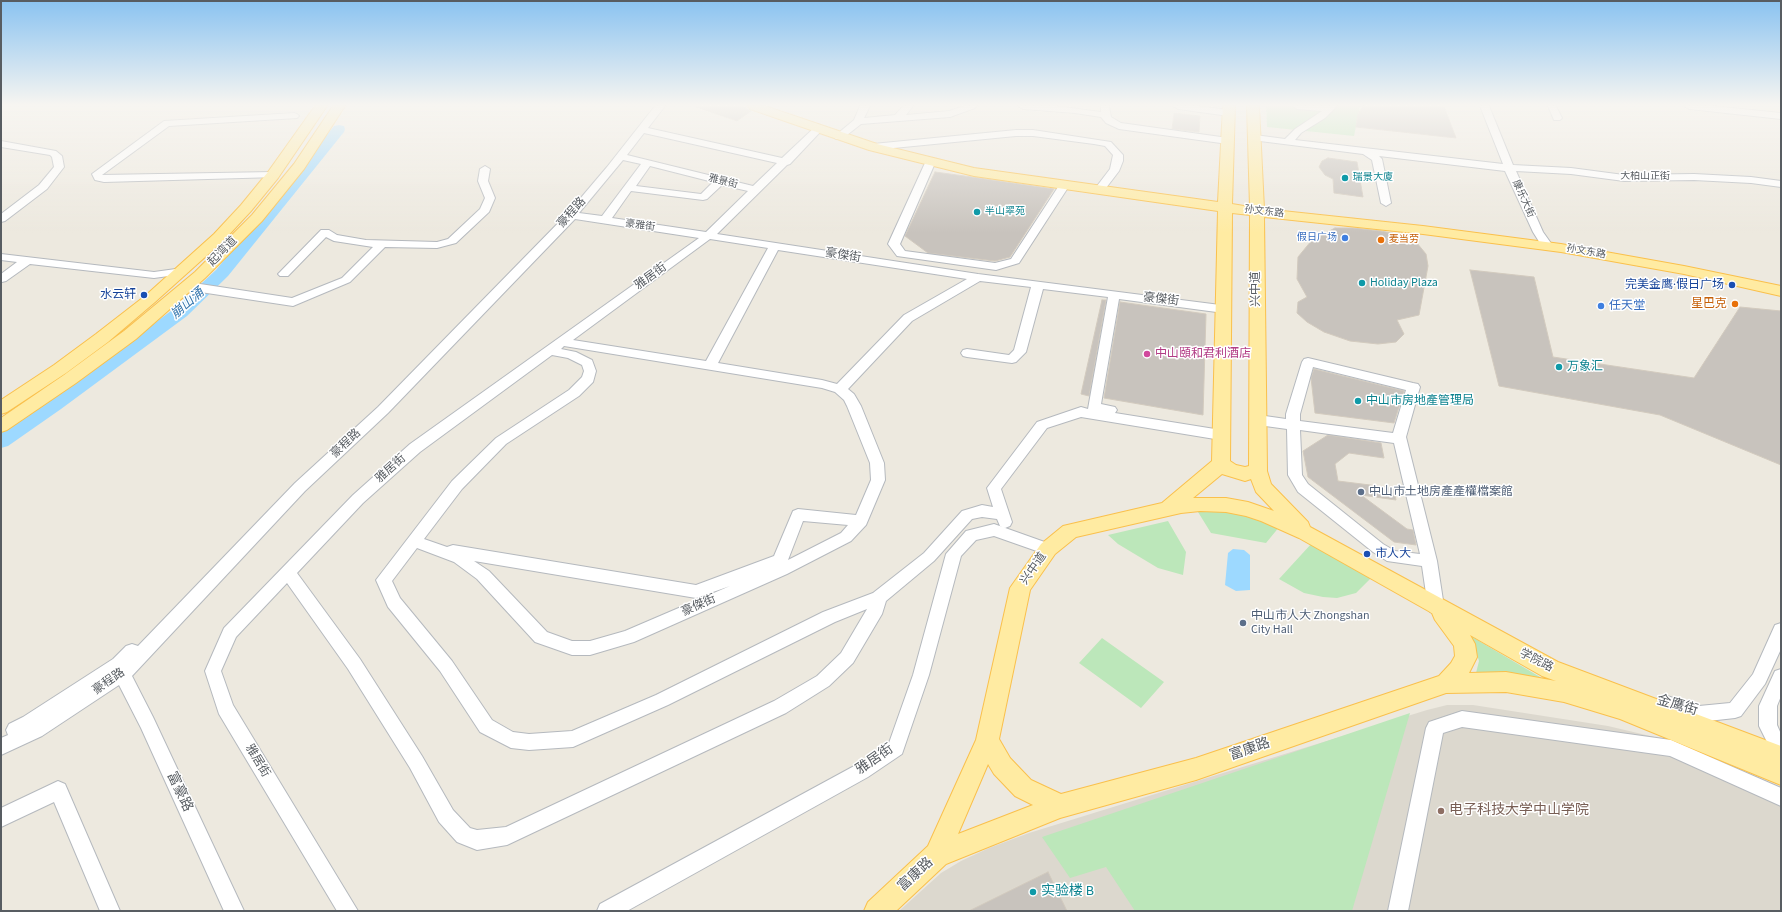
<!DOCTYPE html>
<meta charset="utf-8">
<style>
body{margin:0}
#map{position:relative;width:1782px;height:912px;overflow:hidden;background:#ede9df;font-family:"Source Sans 3",sans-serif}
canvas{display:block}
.frame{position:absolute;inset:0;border:2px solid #585d62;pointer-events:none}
</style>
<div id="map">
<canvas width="1782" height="912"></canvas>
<div class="frame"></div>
</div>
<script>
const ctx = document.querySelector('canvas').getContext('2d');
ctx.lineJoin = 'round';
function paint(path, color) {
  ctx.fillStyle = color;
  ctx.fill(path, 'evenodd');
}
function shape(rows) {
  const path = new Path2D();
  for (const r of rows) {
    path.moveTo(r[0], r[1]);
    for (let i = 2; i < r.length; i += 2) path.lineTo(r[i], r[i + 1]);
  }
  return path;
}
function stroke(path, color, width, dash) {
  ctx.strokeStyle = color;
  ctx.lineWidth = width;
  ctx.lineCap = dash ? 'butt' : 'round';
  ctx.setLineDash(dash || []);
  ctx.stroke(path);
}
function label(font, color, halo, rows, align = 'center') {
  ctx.font = font + ' "Source Sans 3","Noto Sans SC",sans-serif';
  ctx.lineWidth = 3;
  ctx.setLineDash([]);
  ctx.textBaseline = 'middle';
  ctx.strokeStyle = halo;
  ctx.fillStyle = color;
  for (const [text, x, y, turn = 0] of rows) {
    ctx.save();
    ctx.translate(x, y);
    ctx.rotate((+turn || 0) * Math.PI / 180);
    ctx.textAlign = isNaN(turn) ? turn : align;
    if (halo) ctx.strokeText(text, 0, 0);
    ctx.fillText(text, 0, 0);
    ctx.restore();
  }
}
const education = shape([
 [1447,705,1473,705,1608,726,1667,740,1781,789,1781,911,899,911,941,873,961,861,989,848,1029,833,1427,710]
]);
const green = shape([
 [1266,106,1360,106,1354,136,1267,127],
 [1214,511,1246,514,1280,526,1266,543,1211,533,1198,512],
 [1168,521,1186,552,1183,575,1158,568,1118,544,1108,535],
 [1312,543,1371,578,1356,593,1337,598,1323,597,1304,593,1279,579],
 [1462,631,1557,687,1476,673,1479,661,1476,651],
 [1102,638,1164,682,1141,708,1079,663],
 [1410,713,1352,911,1135,911,1106,867,1070,878,1042,837]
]);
const water = shape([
 [1233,549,1244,550,1250,555,1250,590,1236,591,1225,585,1228,553]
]);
const river = shape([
 [339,125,344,126,345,129,344,132,228,276,187,316,61,409,8,446,1,448,1,432,49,401,175,308,216,270,334,126,339,125]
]);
const building = shape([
 [696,106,742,106,751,111,737,121,696,107,696,106],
 [1363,106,1444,106,1456,138,1356,127,1358,114,1363,106],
 [1174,113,1200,116,1199,132,1172,129,1174,113],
 [1328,158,1357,162,1363,197,1334,193,1333,179,1325,175,1319,167,1322,161,1328,158],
 [935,172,972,177,1054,189,1010,257,995,261,928,253,905,236,935,172],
 [1335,228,1353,228,1381,231,1412,237,1426,254,1428,266,1419,315,1397,320,1404,334,1396,342,1378,344,1350,341,1324,332,1307,322,1297,313,1298,302,1307,297,1297,279,1298,257,1312,240,1335,228],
 [1470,270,1534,277,1553,357,1694,378,1740,307,1781,311,1781,465,1660,415,1499,386,1470,270],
 [1102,300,1106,300,1089,396,1081,394,1102,300],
 [1120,302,1206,314,1203,415,1104,398,1120,302],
 [1314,369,1404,391,1394,423,1315,413,1311,378,1314,369],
 [1328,435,1381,443,1384,458,1349,453,1335,464,1338,481,1394,488,1396,500,1361,495,1407,529,1413,530,1416,545,1394,542,1308,477,1303,451,1328,435],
 [1048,872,1067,911,969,911,1048,872]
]);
const minor = shape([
 [655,106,665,106,648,128,782,158,815,127,818,126,823,129,790,164,787,165,717,234,978,274,1228,306,1230,309,1228,312,1224,313,1119,299,1101,404,1115,407,1117,410,1115,413,1221,430,1226,432,1228,435,1226,438,1221,440,1081,417,1047,428,1001,489,1012,522,1010,526,1005,528,1000,526,997,519,982,517,972,519,934,561,886,601,882,614,853,663,829,686,786,713,507,845,477,850,457,842,439,822,410,768,348,669,287,583,236,637,221,671,233,705,358,911,337,911,219,714,205,671,224,628,353,495,410,444,699,238,575,219,388,413,305,491,132,676,153,717,244,911,224,911,141,728,119,685,42,736,1,755,1,738,8,735,6,730,9,724,23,717,113,659,126,646,132,644,138,646,295,483,378,407,568,213,607,167,655,106],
 [644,133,777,163,753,186,627,155,644,133],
 [623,160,641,164,602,216,579,213,623,160],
 [650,166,713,182,701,194,636,186,650,166],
 [722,185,748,191,706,232,612,218,631,191,703,200,707,199,722,185],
 [710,239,768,248,706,361,573,340,710,239],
 [778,250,967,279,904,315,837,384,822,380,718,363,778,250],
 [980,281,1031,287,1014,350,1009,355,967,349,963,350,961,353,963,356,967,357,1012,363,1016,362,1026,352,1043,289,1108,297,1088,409,1081,407,1037,422,987,488,993,507,982,505,962,511,924,553,873,593,823,612,656,695,572,731,529,734,513,732,492,720,452,661,400,598,392,581,417,548,454,562,477,579,535,642,572,655,590,655,634,642,787,574,851,541,866,525,885,480,884,463,861,406,854,394,848,389,912,321,980,281],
 [564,346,822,388,835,392,844,400,847,406,870,463,871,480,856,515,798,509,793,511,774,556,696,585,453,545,447,547,424,539,462,489,506,444,579,396,593,382,596,371,592,360,576,352,561,349,564,346],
 [552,355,568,358,582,365,584,371,582,377,569,390,496,438,452,481,376,580,388,607,440,671,480,732,511,748,529,750,573,747,668,705,835,622,867,609,841,653,817,676,774,701,506,827,477,830,470,828,453,810,422,756,360,659,297,573,363,503,420,452,552,355],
 [803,521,848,525,841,533,788,560,803,521],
 [474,561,696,598,730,586,625,631,590,641,572,641,547,632,489,571,474,561],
 [860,106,870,106,864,118,895,115,903,106,913,106,906,115,949,111,964,106,977,106,975,108,950,117,861,124,842,139,836,139,834,137,836,135,854,120,860,106],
 [1018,106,1056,106,1101,112,1101,106,1109,106,1111,117,1121,123,1228,138,1233,141,1228,144,1119,129,1106,123,1101,117,1075,113,1023,109,1018,106],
 [1173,106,1197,106,1229,110,1234,113,1229,116,1178,109,1173,106],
 [1293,106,1337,106,1325,118,1301,133,1295,140,1503,164,1480,106,1489,106,1513,165,1571,168,1624,175,1694,174,1751,177,1781,181,1781,187,1751,183,1694,180,1624,181,1571,174,1516,171,1543,232,1553,246,1547,249,1543,248,1533,232,1505,171,1379,156,1382,159,1391,203,1386,206,1381,203,1372,160,1363,154,1252,140,1250,138,1255,135,1285,139,1295,129,1322,111,1297,109,1293,106],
 [1548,106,1556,106,1562,118,1560,120,1554,120,1548,106],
 [1684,106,1713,106,1781,113,1781,119,1689,109,1684,106],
 [294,113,297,114,299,116,297,118,169,126,102,175,273,172,278,175,277,177,104,182,95,180,92,174,164,121,294,113],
 [1016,130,1033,130,1111,142,1123,155,1123,161,1119,171,1106,188,1102,189,1097,186,1110,169,1113,155,1105,146,1094,144,1033,136,1016,136,873,150,868,147,873,144,1016,130],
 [1,141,56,151,62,156,64,167,47,189,5,221,1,222,1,214,39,185,54,167,52,157,50,155,1,147,1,141],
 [930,160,935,163,900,244,905,251,995,263,1011,259,1060,184,1064,183,1069,186,1019,263,996,270,897,256,888,244,925,163,930,160],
 [485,166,490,169,488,181,495,198,489,212,456,243,437,248,385,247,350,282,293,306,187,290,181,286,187,282,292,298,342,278,373,247,334,241,326,237,288,276,280,276,278,274,280,272,321,230,329,230,337,235,366,240,437,242,448,239,480,209,485,198,478,181,480,169,485,166],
 [1,254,154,272,183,268,189,271,183,274,154,278,30,264,6,281,2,282,1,274,17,262,1,260,1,254],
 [1308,358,1413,383,1418,384,1420,387,1406,437,1437,561,1444,607,1442,612,1436,614,1430,612,1428,607,1422,566,1387,561,1373,552,1298,492,1288,475,1287,429,1258,425,1253,423,1251,420,1253,417,1258,415,1286,419,1286,414,1302,362,1304,359,1308,358],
 [1313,367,1406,390,1393,433,1300,421,1300,414,1313,367],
 [1300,430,1394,443,1420,554,1395,551,1383,544,1308,484,1302,475,1300,430],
 [994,524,1053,545,1056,549,1053,553,1048,555,994,536,976,540,961,556,929,675,902,754,868,777,627,911,597,911,600,904,856,765,889,743,913,675,946,554,966,531,994,524],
 [1781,623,1781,649,1765,684,1741,716,1735,718,1699,722,1658,708,1655,703,1658,698,1664,695,1699,706,1730,703,1753,674,1775,625,1781,623],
 [1781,669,1781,696,1777,706,1777,725,1781,734,1781,755,1775,753,1769,746,1759,726,1759,706,1775,671,1781,669],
 [1462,711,1671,740,1781,788,1781,806,1670,756,1462,727,1443,733,1408,911,1388,911,1426,728,1429,722,1462,711],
 [58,781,65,784,120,911,100,911,54,802,1,827,1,808,58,781]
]);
const major = shape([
 [315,106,327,106,278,178,251,211,224,240,155,302,108,342,66,373,7,412,1,414,1,400,54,365,96,334,145,296,214,234,241,205,268,172,315,106],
 [333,106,345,106,304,169,262,221,205,278,136,339,76,383,7,430,1,432,1,418,64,375,124,331,195,272,252,215,294,164,333,106],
 [748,106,765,106,877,144,974,168,1218,202,1223,106,1235,106,1232,204,1250,207,1247,106,1259,106,1264,209,1423,226,1561,244,1684,266,1781,286,1781,296,1684,274,1561,252,1423,234,1264,217,1267,471,1271,484,1308,522,1310,527,1558,662,1781,746,1781,785,1620,719,1564,702,1506,692,1446,693,1196,780,1060,818,946,864,896,911,864,911,868,902,928,846,976,740,1010,588,1041,544,1063,526,1162,503,1212,461,1218,211,974,176,869,150,750,109,748,106],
 [1232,213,1250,215,1249,466,1245,467,1236,465,1230,461,1232,213],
 [1222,474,1245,481,1251,479,1256,492,1274,511,1248,502,1226,498,1193,498,1222,474],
 [1200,511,1226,512,1246,516,1261,521,1299,538,1432,613,1435,620,1454,646,1455,656,1451,663,1439,676,1196,758,1061,794,1031,780,1010,758,999,739,1030,590,1055,554,1076,537,1181,513,1200,511],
 [1470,635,1542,676,1556,681,1506,672,1469,673,1477,657,1475,644,1470,635],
 [988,764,994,774,1015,796,1033,805,958,834,988,764]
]);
const markers = [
 [1345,178,4,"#0f9aa8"],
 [977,212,4,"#0f9aa8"],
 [1345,238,4,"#3f7fe0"],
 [1381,240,4,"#e8710a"],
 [1362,283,4,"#0f9aa8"],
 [1732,285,4,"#1a4fb4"],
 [144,295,4,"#1a4fb4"],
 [1735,304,4,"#e8710a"],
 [1601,306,4,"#3f7fe0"],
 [1147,354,4,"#d1479c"],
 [1559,367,4,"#0f9aa8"],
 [1358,401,4,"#0f9aa8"],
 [1361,492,4,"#5c6f8a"],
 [1367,554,4,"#1a4fb4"],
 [1243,623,4,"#5c6f8a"],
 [1441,811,4,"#8d6e63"],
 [1033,892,4,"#0f9aa8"]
];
const farStreetnames = [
 ["大柏山正街",1645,177],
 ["雅景街",723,182,14],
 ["康乐大街",1523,199,66],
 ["孙文东路",1264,212,7],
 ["豪雅街",640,226,8],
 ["孙文东路",1586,252,10]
];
const farCulturenames = [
 ["瑞景大廈",1353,178],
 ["半山翠苑",985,212]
];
const farShopnames = [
 ["假日广场",1337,238]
];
const farFoodnames = [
 ["麦当劳",1389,240]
];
const streetNames = [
 ["豪程路",572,213,-48],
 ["起湾道",223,252,-45],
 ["豪傑街",843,256,9],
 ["雅居街",651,277,-36],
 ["兴中道",1256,289,-90],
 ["豪傑街",1161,300,7],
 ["豪程路",346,444,-43],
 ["雅居街",391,469,-42],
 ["兴中道",1034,569,-55],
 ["豪傑街",699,606,-24],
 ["学院路",1536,661,27],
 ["豪程路",109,682,-35],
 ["雅居街",257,761,59]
];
const cultureNames = [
 ["Holiday Plaza",1370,283],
 ["万象汇",1567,367],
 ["中山市房地產管理局",1366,401]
];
const transitNames = [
 ["完美金鹰·假日广场",1724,285],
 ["水云轩",136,295],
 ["市人大",1375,554,"left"]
];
const foodNames = [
 ["星巴克",1727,304]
];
const shopNames = [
 ["任天堂",1609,306]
];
const hotelNames = [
 ["中山頤和君利酒店",1155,354]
];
const serviceNames = [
 ["中山市土地房產產權檔案館",1369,492],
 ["中山市人大 Zhongshan",1251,616],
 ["City Hall",1251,630]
];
const waterNames = [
 ["崩山涌",188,304,-41]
];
const nearStreetnames = [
 ["金鹰街",1677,706,16],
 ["富康路",1250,750,-19],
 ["雅居街",875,760,-35],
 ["富豪路",179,792,65],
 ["富康路",916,875,-43]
];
const nearEducationnames = [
 ["电子科技大学中山学院",1449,811]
];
const nearCulturenames = [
 ["实验楼 B",1041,892]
];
paint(education, '#dcd8ce');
paint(green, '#bce7ba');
paint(water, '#9dd9ff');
paint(river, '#9dd9ff');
paint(building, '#c8c3bd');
stroke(building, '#d2cabe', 1);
stroke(minor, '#b5b9be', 2);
stroke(major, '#fac04c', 2);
paint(minor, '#fff');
paint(major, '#ffeba2');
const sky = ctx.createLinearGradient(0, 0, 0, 233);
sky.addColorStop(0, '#8ac3f1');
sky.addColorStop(0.45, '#f7f5f1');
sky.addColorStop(1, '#f7f5f100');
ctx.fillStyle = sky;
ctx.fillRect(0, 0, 1782, 233);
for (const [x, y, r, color] of markers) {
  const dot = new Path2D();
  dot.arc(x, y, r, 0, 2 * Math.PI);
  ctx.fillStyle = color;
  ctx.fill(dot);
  stroke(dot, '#fff', 1.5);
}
label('10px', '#585d62', '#fff', farStreetnames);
label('10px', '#0d838f', '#fff', farCulturenames, 'left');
label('10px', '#366cbe', '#fff', farShopnames, 'right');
label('10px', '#c56008', '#fff', farFoodnames, 'left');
label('12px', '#585d62', '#fff', streetNames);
label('12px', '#0d838f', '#fff', cultureNames, 'left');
label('12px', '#164399', '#fff', transitNames, 'right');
label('12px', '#c56008', '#fff', foodNames, 'right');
label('12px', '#366cbe', '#fff', shopNames, 'left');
label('12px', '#b23c85', '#fff', hotelNames, 'left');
label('12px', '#4e5e75', '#fff', serviceNames, 'left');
label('italic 13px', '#3375ad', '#fff', waterNames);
label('14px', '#585d62', '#fff', nearStreetnames);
label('14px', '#785e54', '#fff', nearEducationnames, 'left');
label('14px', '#0d838f', '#fff', nearCulturenames, 'left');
</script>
